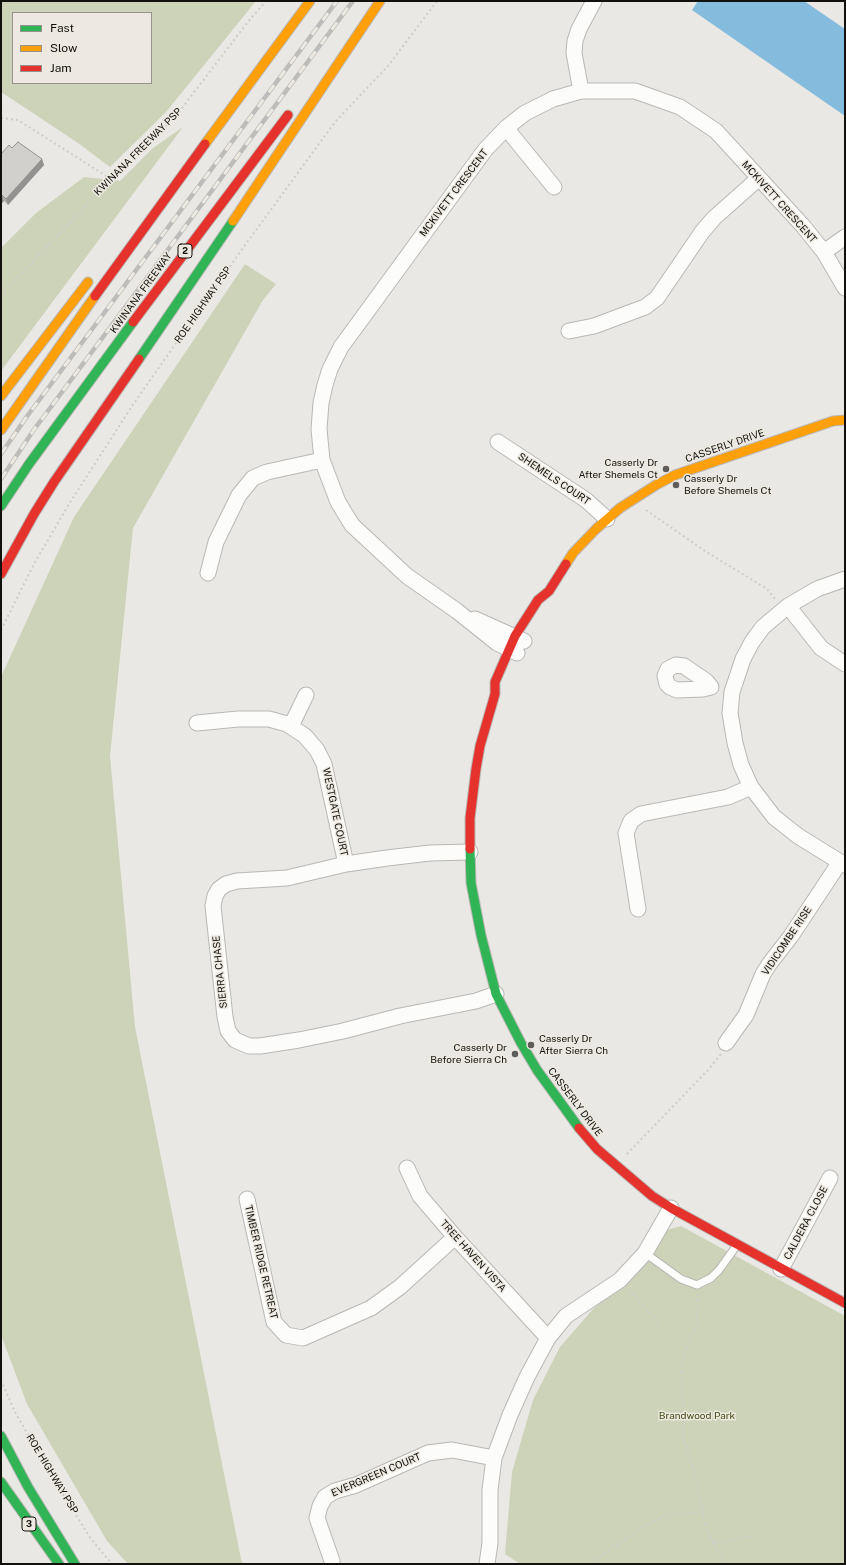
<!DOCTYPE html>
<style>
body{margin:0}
#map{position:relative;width:846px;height:1565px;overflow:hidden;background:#eae8e4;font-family:"Public Sans",sans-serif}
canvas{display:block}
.frame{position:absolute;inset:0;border:2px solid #12110e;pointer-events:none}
.legend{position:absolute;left:12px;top:12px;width:140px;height:72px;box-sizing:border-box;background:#ede9e1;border:1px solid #95938d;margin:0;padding:5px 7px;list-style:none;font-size:12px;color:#12110e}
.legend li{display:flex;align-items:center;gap:8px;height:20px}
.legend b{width:20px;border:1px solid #95938d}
</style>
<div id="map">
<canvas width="846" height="1565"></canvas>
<div class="frame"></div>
<ul class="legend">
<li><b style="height:5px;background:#30b455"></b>Fast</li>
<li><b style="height:5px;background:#ff9f0a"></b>Slow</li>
<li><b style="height:5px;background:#e5322d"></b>Jam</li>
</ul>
</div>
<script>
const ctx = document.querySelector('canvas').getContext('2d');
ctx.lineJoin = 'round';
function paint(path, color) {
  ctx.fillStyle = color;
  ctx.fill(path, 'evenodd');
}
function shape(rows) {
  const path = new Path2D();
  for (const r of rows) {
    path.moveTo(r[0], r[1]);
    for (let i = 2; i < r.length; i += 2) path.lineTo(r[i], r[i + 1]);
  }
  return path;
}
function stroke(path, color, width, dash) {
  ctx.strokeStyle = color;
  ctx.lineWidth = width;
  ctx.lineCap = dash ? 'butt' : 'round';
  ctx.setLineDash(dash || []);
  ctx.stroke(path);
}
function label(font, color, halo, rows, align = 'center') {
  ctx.font = font + ' "Public Sans",sans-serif';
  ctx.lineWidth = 3;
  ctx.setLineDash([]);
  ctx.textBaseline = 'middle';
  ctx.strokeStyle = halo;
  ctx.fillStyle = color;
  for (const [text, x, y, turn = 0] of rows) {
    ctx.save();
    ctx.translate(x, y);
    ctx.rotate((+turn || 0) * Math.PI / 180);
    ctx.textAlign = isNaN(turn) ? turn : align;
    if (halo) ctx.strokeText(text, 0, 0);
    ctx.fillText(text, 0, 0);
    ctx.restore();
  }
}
const green = shape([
 [1,1,256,1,166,112,110,167,78,143,1,92],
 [13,13,151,13,151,83,13,83],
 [183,127,1,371,1,248,36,213,84,177,120,181,153,148],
 [245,264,276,284,263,300,133,528,110,756,135,1027,242,1564,128,1564,107,1541,27,1404,1,1335,1,677,74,517],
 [681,1226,845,1316,845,1564,520,1564,505,1554,512,1472,533,1400,560,1347,593,1309,642,1268,667,1230]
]);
const water = shape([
 [698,1,804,1,845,29,845,116,692,10]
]);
const path = shape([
 [1,118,18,120,111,179],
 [1,295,111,179,176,116,247,23,266,1],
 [646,510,705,551,767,589,775,599],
 [1,630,34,564,69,504,134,403,243,248,335,122,388,66,437,1],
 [627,1154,708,1070,721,1054],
 [629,1290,662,1327],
 [698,1294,697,1322,682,1359,683,1438,695,1474,706,1529,725,1564],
 [1,1380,15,1412,52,1477,91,1539,112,1564],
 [714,1543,752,1536],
 [593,1564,598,1558,636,1531,665,1515,703,1512]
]);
const lane = shape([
 [645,1253,681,1279,697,1285,711,1278,719,1270,737,1245]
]);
const street = shape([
 [581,91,574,53,575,41,579,29,594,1],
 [506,128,554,187],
 [824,252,845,237],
 [569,331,594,326,645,307,657,298,702,232,714,218,759,178],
 [498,442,586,500,607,519],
 [208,573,216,542,239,495,253,478,267,472,322,460],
 [845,579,817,589,788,606,763,627,752,642,743,659,732,692,730,713,735,743,741,765,751,787,774,817,798,836,845,865],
 [788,606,821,648,845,664],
 [475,619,524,641],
 [517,653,497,643,457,611,407,576,352,525,338,502,322,460,319,429,321,403,325,385,330,369,341,347,485,150,506,128,525,113,553,99,581,91,635,91,680,107,716,131,803,226,824,252,845,288],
 [676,665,684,666,706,681,711,687,703,689,677,690,670,687,667,684,665,676,668,669,676,665],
 [197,723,238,719,269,719,287,724,305,736,317,750,324,764,346,864],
 [291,726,306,695],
 [470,852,430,853,387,858,346,864,287,878,237,881,226,884,219,889,215,896,213,906,225,1017,228,1031,235,1040,249,1046,260,1046,299,1040,343,1031,400,1016,476,1001,496,994],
 [638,909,626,833,631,821,641,814,728,797,751,787],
 [726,1043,746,1015,763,974,770,963,791,936,840,862],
 [407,1168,420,1196,455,1237,548,1338],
 [247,1199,274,1322,286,1335,303,1338,371,1308,400,1287,455,1237],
 [781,1269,830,1178],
 [332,1561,317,1518,320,1506,325,1497,335,1491,356,1485,428,1453,452,1450,494,1458],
 [487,1564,490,1543,490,1490,494,1458,510,1415,527,1377,548,1338,566,1316,620,1280,645,1253,671,1208]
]);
const fast = shape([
 [139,359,233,221],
 [1,506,29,464,133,322],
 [470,849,471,883,481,935,496,994,521,1043,537,1070,579,1128],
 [1,1436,28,1487,75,1564],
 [1,1482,59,1564]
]);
const slow = shape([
 [205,144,310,1],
 [233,221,380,1],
 [1,396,88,282],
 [1,430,95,296],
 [566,564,573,553,596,529,620,508,656,485,675,475,833,421,845,420]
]);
const jam = shape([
 [95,296,205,144],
 [133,322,288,115],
 [1,574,34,514,54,482,139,359],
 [470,849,470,818,476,769,480,746,495,694,495,682,515,636,538,600,549,591,566,564],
 [579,1128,597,1149,652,1196,671,1208,845,1303]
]);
const rail = shape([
 [1,454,28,415,337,1],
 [1,479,33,431,353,1]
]);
const wall = shape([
 [12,148,42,159,44,165,8,205,4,201,1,204,1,153,2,153]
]);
const shadedWall = shape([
 [42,159,44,165,8,205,6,199],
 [2,195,4,201,1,204,1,196]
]);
const building = shape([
 [18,142,42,159,6,199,2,195,1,196,1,153,2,153,9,145,12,148,18,142]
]);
const markers = [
 [666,469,4,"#5e5c59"],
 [676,485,4,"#5e5c59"],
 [531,1045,4,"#5e5c59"],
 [515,1054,4,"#5e5c59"]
];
const shields = [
 [185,251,14],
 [29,1524,14]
];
const shieldNames = [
 ["2",185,251],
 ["3",29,1524]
];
const streetNames = [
 ["KWINANA FREEWAY PSP",138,152,-45],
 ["MCKIVETT CRESCENT",454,193,-53],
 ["MCKIVETT CRESCENT",779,202,48],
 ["KWINANA FREEWAY",141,293,-54],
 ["ROE HIGHWAY PSP",203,305,-55],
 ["CASSERLY DRIVE",725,446,-19],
 ["SHEMELS COURT",554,479,34],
 ["WESTGATE COURT",335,812,78],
 ["VIDICOMBE RISE",787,941,-56],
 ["SIERRA CHASE",220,972,-96],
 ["CASSERLY DRIVE",575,1102,53],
 ["CALDERA CLOSE",806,1223,-62],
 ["TREE HAVEN VISTA",473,1256,48],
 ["TIMBER RIDGE RETREAT",261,1262,77],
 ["ROE HIGHWAY PSP",52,1474,59],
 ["EVERGREEN COURT",376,1475,-23]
];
const poiNames = [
 ["Casserly Dr",658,463],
 ["After Shemels Ct",658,475],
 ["Casserly Dr",684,479,"left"],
 ["Before Shemels Ct",684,491,"left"],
 ["Casserly Dr",539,1039,"left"],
 ["After Sierra Ch",539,1051,"left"],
 ["Casserly Dr",507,1048],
 ["Before Sierra Ch",507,1060]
];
const parkNames = [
 ["Brandwood Park",697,1416]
];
paint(green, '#cdd3b8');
paint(water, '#85bcdd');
stroke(lane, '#b9b8b5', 9);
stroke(street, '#b9b8b5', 17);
stroke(fast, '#b9b8b5', 11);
stroke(slow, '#b9b8b5', 11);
stroke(jam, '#b9b8b5', 11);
stroke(path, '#ccccca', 2, [2, 3]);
stroke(lane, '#fcfcfb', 7);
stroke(street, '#fcfcfb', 15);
stroke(fast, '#30b455', 9);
stroke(slow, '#ff9f0a', 9);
stroke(jam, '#e5322d', 9);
stroke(rail, '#bcbcbb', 4.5);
stroke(rail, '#ede9e1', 3, [9]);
paint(wall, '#b5b3b0');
paint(shadedWall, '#939290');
paint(building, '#d2d0cd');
stroke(building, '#939290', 1);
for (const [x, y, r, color] of markers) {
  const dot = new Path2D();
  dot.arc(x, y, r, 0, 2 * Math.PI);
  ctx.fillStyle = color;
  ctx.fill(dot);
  stroke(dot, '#ede9e1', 1.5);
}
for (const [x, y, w] of shields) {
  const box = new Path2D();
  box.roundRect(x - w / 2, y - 7, w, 14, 3);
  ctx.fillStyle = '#ede9e1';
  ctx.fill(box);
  stroke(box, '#12110e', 1);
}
label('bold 9px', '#12110e', null, shieldNames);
label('10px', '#12110e', '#ede9e1', streetNames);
label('10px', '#12110e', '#ede9e1', poiNames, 'right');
label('10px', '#434f16', '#ede9e1', parkNames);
</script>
